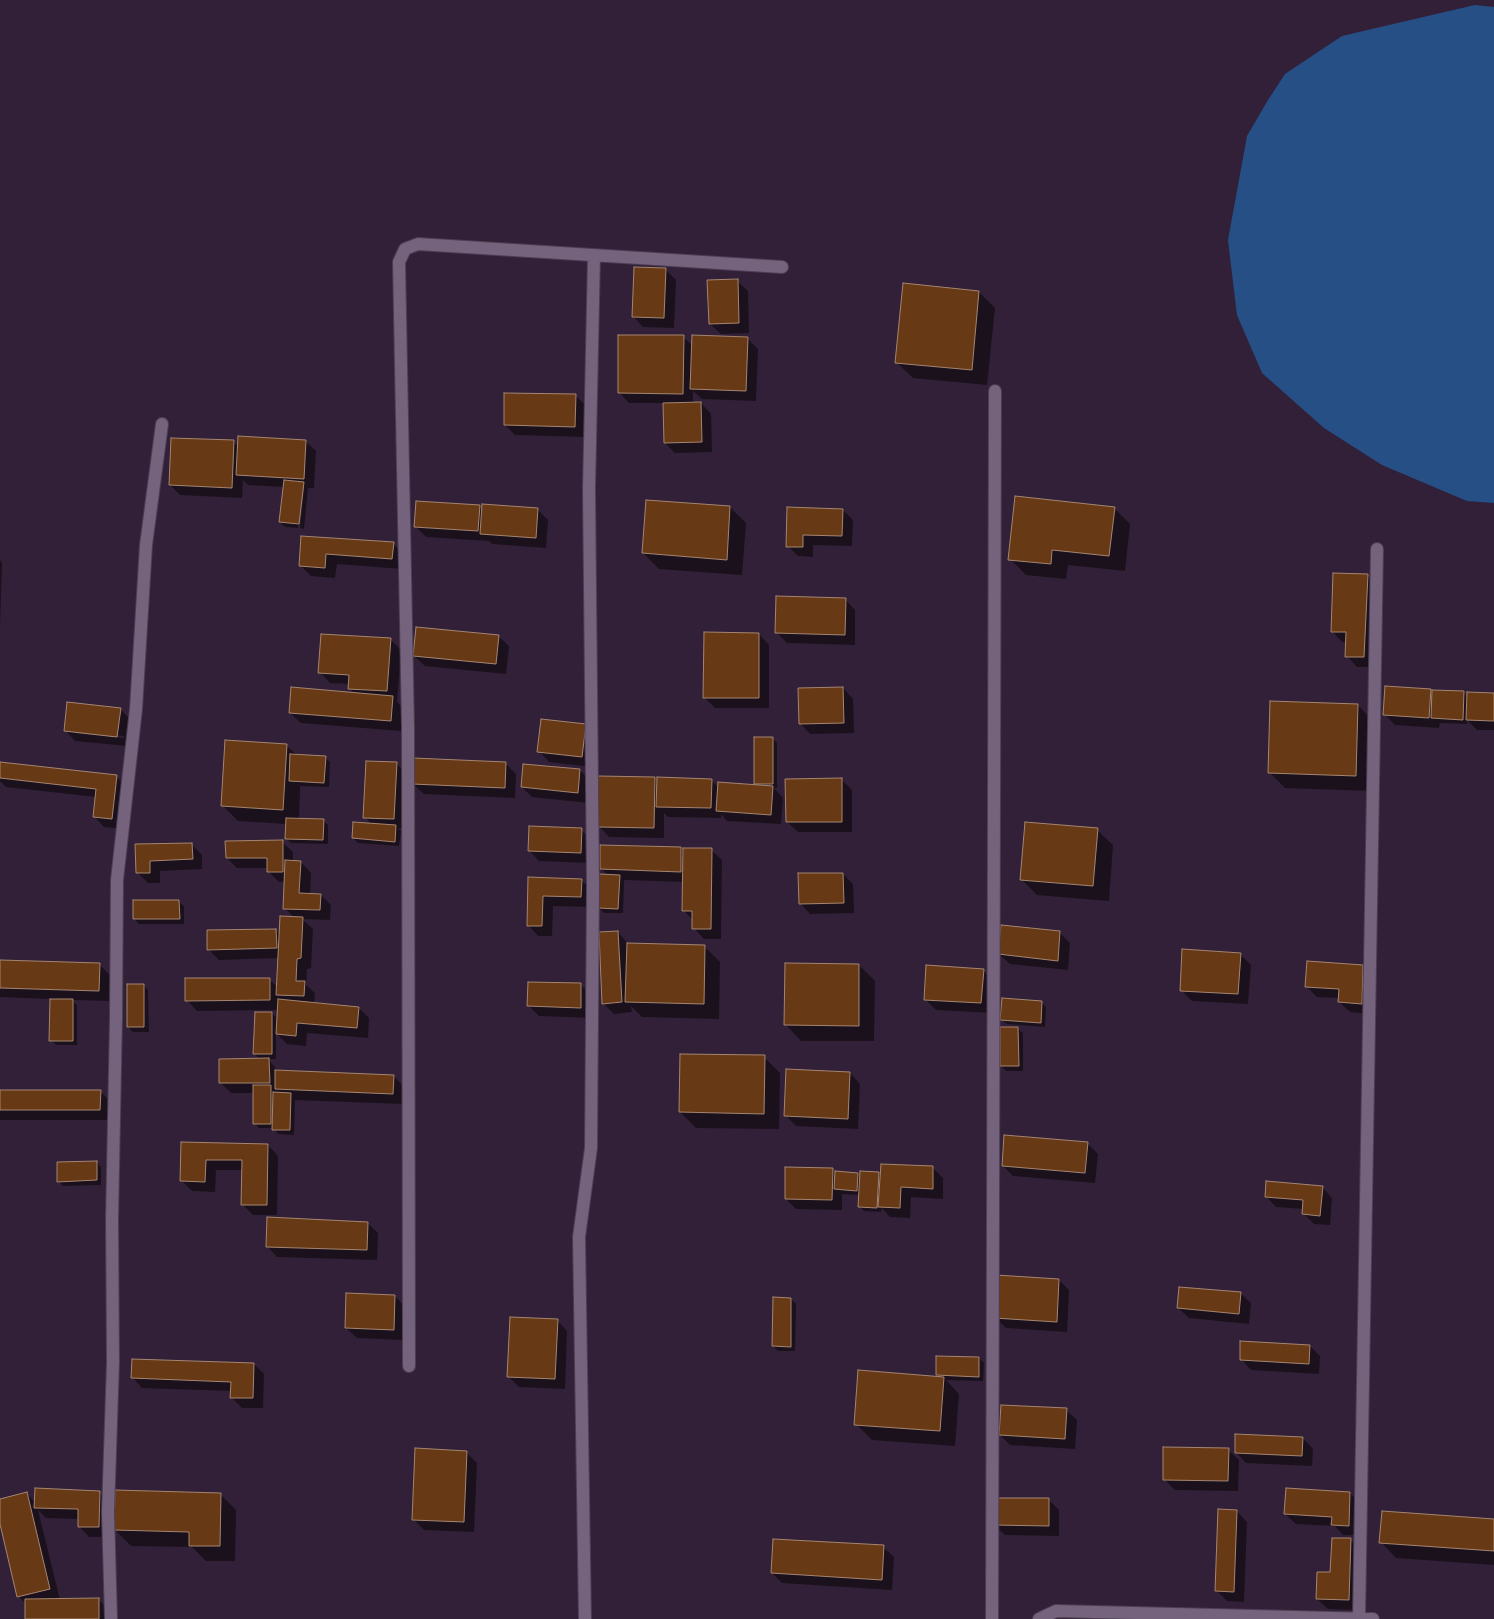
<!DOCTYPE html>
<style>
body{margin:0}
canvas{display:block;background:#312037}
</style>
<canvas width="1494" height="1619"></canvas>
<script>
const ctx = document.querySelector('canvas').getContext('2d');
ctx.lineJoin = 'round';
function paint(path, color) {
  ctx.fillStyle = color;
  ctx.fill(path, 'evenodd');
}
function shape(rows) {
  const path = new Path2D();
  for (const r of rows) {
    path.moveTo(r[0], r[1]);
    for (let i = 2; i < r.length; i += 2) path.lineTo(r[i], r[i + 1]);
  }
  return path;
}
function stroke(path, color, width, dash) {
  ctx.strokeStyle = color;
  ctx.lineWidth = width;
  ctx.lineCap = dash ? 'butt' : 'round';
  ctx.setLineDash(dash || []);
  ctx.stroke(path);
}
const water = shape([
 [1475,5,1494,7,1494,503,1467,501,1382,465,1324,428,1262,373,1237,315,1228,240,1247,136,1268,100,1285,74,1342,36]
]);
const shadow = shape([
 [665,269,676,280,674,328,643,327,633,316],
 [737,281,748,291,749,333,721,334,710,324],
 [979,292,995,308,987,385,913,378,897,363],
 [683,337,693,346,747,338,758,349,756,401,702,399,693,391,693,404,701,403,711,414,712,452,675,453,665,443,664,403,629,403,619,392],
 [576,396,586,406,585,437,515,435,505,425],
 [233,441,239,447,305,441,316,451,314,488,308,488,304,529,300,528,304,488,302,488,298,528,285,527,280,522,284,487,248,485,243,480,242,498,180,495,170,485],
 [479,506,483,510,537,509,548,520,546,548,492,544,489,541,426,537,415,526],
 [730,507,746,523,742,575,659,569,643,553],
 [789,508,843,510,853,520,852,546,813,545,813,557,798,556,788,546],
 [1114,508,1130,524,1125,571,1068,565,1066,579,1026,575,1010,559],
 [302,537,393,543,403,554,402,569,337,564,335,578,311,576,300,565],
 [0,560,2,563,0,628],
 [1368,576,1378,586,1374,667,1357,667,1347,656,1347,642,1342,642,1332,631],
 [845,599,855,610,855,645,787,643,776,632],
 [759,634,769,645,769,708,715,708,704,697],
 [498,636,509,646,506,674,425,666,414,656],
 [390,639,401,650,397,702,403,708,401,731,301,723,290,713,355,694,349,688,350,684,330,683,320,672],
 [843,688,853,699,854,733,810,734,800,723],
 [1431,690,1434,693,1463,692,1468,697,1494,694,1494,730,1477,730,1467,720,1467,724,1440,723,1439,728,1395,725,1384,714],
 [1358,705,1373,721,1371,791,1285,788,1269,772],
 [120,709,130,719,128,746,75,741,65,730],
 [75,731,124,736,124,738,75,733],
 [585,725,592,767,549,762,539,751],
 [772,738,777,743,777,788,774,788,783,798,781,824,727,821,721,814,721,818,668,817,664,813,664,838,609,837,599,826,654,778,658,782,711,780,719,788,758,786,755,783],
 [286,745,297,755,325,757,330,762,329,787,300,786,299,819,323,820,328,825,328,844,291,843,286,838,287,824,238,821,222,805],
 [0,763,116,777,127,787,122,829,104,827,94,816,96,797,6,787,0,781],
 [396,763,407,774,404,829,398,828,401,831,399,846,358,843,353,838,372,825,365,817],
 [505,763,516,774,515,798,424,794,413,784],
 [580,770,590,781,588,803,532,797,522,787],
 [841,779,852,790,852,832,798,832,787,822],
 [581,830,592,840,591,863,539,861,529,850],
 [1097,830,1113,845,1109,901,1037,895,1021,879],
 [282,842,293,852,293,862,301,862,311,873,310,895,321,895,331,905,330,920,302,919,313,929,311,968,307,969,306,985,315,993,314,1004,359,1008,369,1018,368,1038,307,1033,306,1046,287,1044,276,1033,276,1059,268,1059,279,1072,394,1076,404,1087,403,1104,295,1100,294,1135,278,1134,273,1128,259,1128,254,1123,254,1093,231,1093,221,1083,260,1060,255,1054,272,1013,278,1019,279,1010,197,1011,187,1000,269,979,278,988,279,958,219,960,208,949,276,930,280,935,295,918,284,908,286,882,279,882,268,871,268,868,237,868,227,858],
 [191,844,202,855,202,869,160,871,160,883,148,883,138,873,137,845],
 [681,849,684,852,711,850,722,860,721,939,704,939,694,928,694,921,684,911,684,882,624,880,623,913,604,913,599,908,608,875,601,869],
 [843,874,853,884,854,913,810,914,800,903],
 [529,878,581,880,592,890,591,907,553,906,552,936,538,936,528,925],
 [179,902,184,906,184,924,139,924,134,919],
 [618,932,628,944,704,946,720,962,719,1019,642,1017,631,1006,632,1012,614,1014,603,1003],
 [1060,933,1070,943,1068,970,1010,964,999,954],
 [1240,954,1251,965,1248,1004,1192,1001,1181,990],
 [0,961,99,964,110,975,109,1001,72,1000,77,1005,77,1045,56,1045,51,1040,51,999,0,997],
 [859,965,875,981,874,1041,801,1041,786,1025],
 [1363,966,1373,976,1372,1014,1350,1012,1339,1002,1340,998,1317,997,1307,987],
 [983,970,994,981,991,1013,936,1010,925,999],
 [143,985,148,990,149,1032,133,1032,128,1027],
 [581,985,591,995,591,1018,539,1016,529,1006],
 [1041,1002,1046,1007,1045,1027,1007,1024,1002,1020],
 [1018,1029,1023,1033,1023,1071,1006,1071,1001,1066],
 [764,1057,780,1073,779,1129,696,1128,680,1112],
 [850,1073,860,1084,858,1129,796,1126,785,1115],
 [0,1091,100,1091,111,1102,110,1120,0,1120],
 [182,1143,268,1145,278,1156,277,1215,253,1215,242,1204,243,1170,216,1170,215,1192,192,1191,182,1181],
 [1087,1143,1098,1154,1095,1183,1013,1176,1003,1166],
 [96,1162,101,1167,101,1185,63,1186,58,1181],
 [933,1168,943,1178,943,1199,911,1197,910,1218,890,1217,882,1208,881,1212,864,1211,859,1206,860,1195,842,1194,842,1210,796,1209,786,1199,832,1169,836,1173,857,1174,861,1178,878,1173,881,1176],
 [1322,1187,1332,1198,1330,1225,1314,1224,1304,1214,1304,1209,1276,1207,1266,1196],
 [368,1223,378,1233,377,1260,277,1257,267,1246],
 [1059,1280,1069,1290,1067,1332,1006,1328,996,1318],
 [1240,1293,1251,1303,1249,1324,1189,1318,1178,1308],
 [395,1296,405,1307,404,1340,357,1338,346,1328],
 [791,1299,796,1304,795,1351,778,1351,773,1346],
 [557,1320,567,1331,565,1389,519,1387,508,1376],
 [1310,1346,1320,1356,1319,1374,1251,1370,1241,1359],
 [979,1358,984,1363,983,1381,946,1380,959,1394,955,1446,872,1440,856,1424,940,1378,937,1375],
 [254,1364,264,1374,263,1408,242,1408,231,1397,232,1391,142,1388,132,1377],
 [1066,1410,1077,1420,1075,1449,1010,1445,1000,1435],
 [1303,1438,1313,1449,1312,1466,1246,1463,1236,1452],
 [1228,1450,1239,1460,1238,1491,1175,1490,1164,1479],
 [466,1452,477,1463,474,1532,424,1530,413,1519],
 [99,1492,110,1502,109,1537,89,1537,79,1526,79,1519,46,1518,38,1510,60,1600,99,1600,109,1610,109,1619,26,1619,26,1604,18,1596,0,1519,0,1500,27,1494,36,1503],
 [1350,1493,1360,1504,1359,1535,1343,1535,1335,1526,1296,1524,1285,1514],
 [220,1494,236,1510,235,1561,206,1561,192,1547,131,1546,115,1530],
 [1048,1499,1059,1510,1059,1536,1005,1535,994,1525],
 [1237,1511,1247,1522,1244,1602,1227,1601,1216,1590],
 [1494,1520,1494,1565,1396,1558,1381,1542],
 [1350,1540,1361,1550,1359,1610,1328,1609,1317,1599],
 [883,1547,894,1557,892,1590,782,1583,772,1573]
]);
const building = shape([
 [634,267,666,268,664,318,632,317,634,267],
 [738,279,739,323,709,324,707,280,738,279],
 [903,283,979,291,972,370,895,363,903,283],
 [618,335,684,335,683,394,618,393,618,335],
 [692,335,748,337,746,391,690,389,692,335],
 [504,393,576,394,575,427,504,425,504,393],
 [701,402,702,442,664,443,663,403,701,402],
 [238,436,306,440,304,479,236,475,238,436],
 [171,438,234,440,232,488,169,485,171,438],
 [284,480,304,482,299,524,279,522,284,480],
 [1015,496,1115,507,1109,556,1052,550,1051,564,1008,560,1015,496],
 [646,500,730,506,727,560,642,553,646,500],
 [416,501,480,505,478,531,414,527,416,501],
 [482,504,538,508,536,538,480,534,482,504],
 [787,507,843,509,842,536,803,535,803,547,786,547,787,507],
 [301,536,394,542,392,559,326,554,325,568,299,566,301,536],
 [1333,573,1368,574,1364,657,1345,657,1346,632,1331,632,1333,573],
 [776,596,846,598,845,635,775,633,776,596],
 [416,627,499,635,496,664,413,656,416,627],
 [704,632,759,633,759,698,703,698,704,632],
 [321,634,391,638,387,691,348,689,349,675,318,673,321,634],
 [1385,686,1431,689,1429,718,1383,715,1385,686],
 [291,687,393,696,391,721,289,713,291,687],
 [843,687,844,723,799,724,798,688,843,687],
 [1432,690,1464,691,1463,720,1431,718,1432,690],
 [1467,692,1494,693,1494,721,1466,720,1467,692],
 [1270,701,1358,704,1356,776,1268,773,1270,701],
 [67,702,121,708,117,737,64,731,67,702],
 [541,719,586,724,582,757,537,752,541,719],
 [754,737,773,737,773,784,754,784,754,737],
 [225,740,287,744,283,810,221,806,225,740],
 [290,754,326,756,324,783,289,781,290,754],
 [413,758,506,762,505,788,412,784,413,758],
 [366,761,397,762,394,819,363,818,366,761],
 [0,762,117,775,112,819,93,817,96,789,0,778,0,762],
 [523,764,580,769,578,793,521,787,523,764],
 [598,776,655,777,654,828,597,827,598,776],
 [657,777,712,779,711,808,656,807,657,777],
 [842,778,842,822,786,822,785,779,842,778],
 [718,782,773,786,771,815,716,811,718,782],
 [286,818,324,819,323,840,285,839,286,818],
 [353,822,396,825,395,842,352,838,353,822],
 [1025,822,1098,828,1093,886,1020,880,1025,822],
 [529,826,582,828,581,853,528,851,529,826],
 [283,840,283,872,267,872,267,858,226,858,225,841,283,840],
 [192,843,193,859,150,861,150,873,136,873,135,844,192,843],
 [600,845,681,847,681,872,600,869,600,845],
 [683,848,712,848,711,929,692,929,692,911,682,911,683,848],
 [285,860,301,861,299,893,321,894,320,910,283,909,285,860],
 [798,873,843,873,844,903,799,904,798,873],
 [599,874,620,875,618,909,598,908,599,874],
 [528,877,582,879,581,897,543,896,542,926,527,926,528,877],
 [133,900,179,900,180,919,133,919,133,900],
 [280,916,303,917,301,958,297,959,296,981,305,981,304,996,276,995,280,916],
 [1001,925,1060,931,1058,961,998,954,1001,925],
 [276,929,277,948,207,950,207,930,276,929],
 [618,931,622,1002,602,1004,599,932,618,931],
 [627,943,705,945,704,1004,625,1002,627,943],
 [1182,949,1241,953,1238,994,1180,991,1182,949],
 [0,960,100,963,99,991,0,988,0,960],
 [1307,961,1363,965,1362,1004,1338,1002,1339,989,1305,987,1307,961],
 [785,963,859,964,859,1026,784,1025,785,963],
 [926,965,984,969,981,1003,924,1000,926,965],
 [185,978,270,978,270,1000,185,1001,185,978],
 [528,982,581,983,581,1008,527,1006,528,982],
 [127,984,144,984,144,1027,127,1027,127,984],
 [1002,998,1042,1001,1041,1023,1000,1020,1002,998],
 [50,999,73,999,73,1041,49,1041,50,999],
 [278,999,359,1007,357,1028,297,1023,296,1036,276,1034,278,999],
 [255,1012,272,1012,272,1054,253,1054,255,1012],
 [1000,1027,1018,1027,1019,1066,1000,1066,1000,1027],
 [680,1054,765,1055,764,1114,679,1112,680,1054],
 [269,1058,270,1083,219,1083,219,1059,269,1058],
 [786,1069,850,1072,848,1119,784,1116,786,1069],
 [275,1070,394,1075,393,1094,275,1089,275,1070],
 [253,1085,271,1085,271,1124,253,1124,253,1085],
 [0,1090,101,1090,100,1110,0,1110,0,1090],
 [273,1092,291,1093,290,1130,272,1130,273,1092],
 [1004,1135,1088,1142,1085,1173,1002,1166,1004,1135],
 [181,1142,268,1144,267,1205,241,1205,242,1160,206,1160,205,1182,180,1181,181,1142],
 [97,1161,97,1180,57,1182,57,1162,97,1161],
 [881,1164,933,1166,933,1189,901,1187,900,1208,878,1207,881,1164],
 [785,1167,833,1168,832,1200,785,1199,785,1167],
 [835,1171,858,1173,857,1191,834,1189,835,1171],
 [860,1171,879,1172,877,1208,858,1207,860,1171],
 [1266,1181,1323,1186,1320,1216,1302,1214,1303,1200,1265,1197,1266,1181],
 [267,1217,368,1222,367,1250,266,1247,267,1217],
 [996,1275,1059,1279,1057,1322,994,1318,996,1275],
 [1179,1287,1241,1292,1239,1314,1177,1308,1179,1287],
 [346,1293,395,1295,394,1330,345,1328,346,1293],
 [773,1297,791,1298,791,1347,772,1346,773,1297],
 [510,1317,558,1319,555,1379,507,1377,510,1317],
 [1240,1341,1310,1345,1309,1364,1240,1360,1240,1341],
 [936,1356,979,1357,979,1377,936,1375,936,1356],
 [132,1359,254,1363,253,1398,230,1398,231,1382,131,1378,132,1359],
 [858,1370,944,1377,940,1431,854,1425,858,1370],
 [1001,1405,1067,1408,1065,1439,999,1435,1001,1405],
 [1235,1434,1303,1437,1302,1456,1235,1453,1235,1434],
 [1163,1447,1229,1448,1228,1481,1163,1480,1163,1447],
 [415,1448,467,1451,464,1522,412,1520,415,1448],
 [35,1488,100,1491,99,1527,78,1527,78,1509,34,1508,35,1488],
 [1286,1488,1350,1492,1349,1526,1331,1525,1332,1517,1284,1514,1286,1488],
 [115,1490,221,1493,220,1546,189,1546,189,1532,114,1530,115,1490],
 [27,1492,50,1589,17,1597,0,1524,0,1499,27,1492],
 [993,1498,1049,1498,1049,1526,993,1525,993,1498],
 [1218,1509,1237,1510,1234,1592,1215,1591,1218,1509],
 [1382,1511,1494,1519,1494,1551,1379,1543,1382,1511],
 [1332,1538,1351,1538,1349,1600,1316,1599,1317,1572,1330,1572,1332,1538],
 [773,1539,884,1545,882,1580,771,1573,773,1539],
 [99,1598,99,1619,25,1619,25,1599,99,1598]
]);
const minor = shape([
 [409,1366,408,727,399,262,405,249,418,244,782,267],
 [1359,1618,1377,549],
 [111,1619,108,1512,113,1362,112,1219,116,1018,117,880,136,709,146,545,162,424],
 [585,1619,579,1237,591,1148,593,885,589,489,594,256],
 [992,1619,995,391],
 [1039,1619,1056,1611,1373,1619]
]);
paint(water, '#264f86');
paint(shadow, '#0007');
paint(building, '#683915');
stroke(building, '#a48571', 1);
stroke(minor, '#4c3e52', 14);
stroke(minor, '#75627d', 12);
</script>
